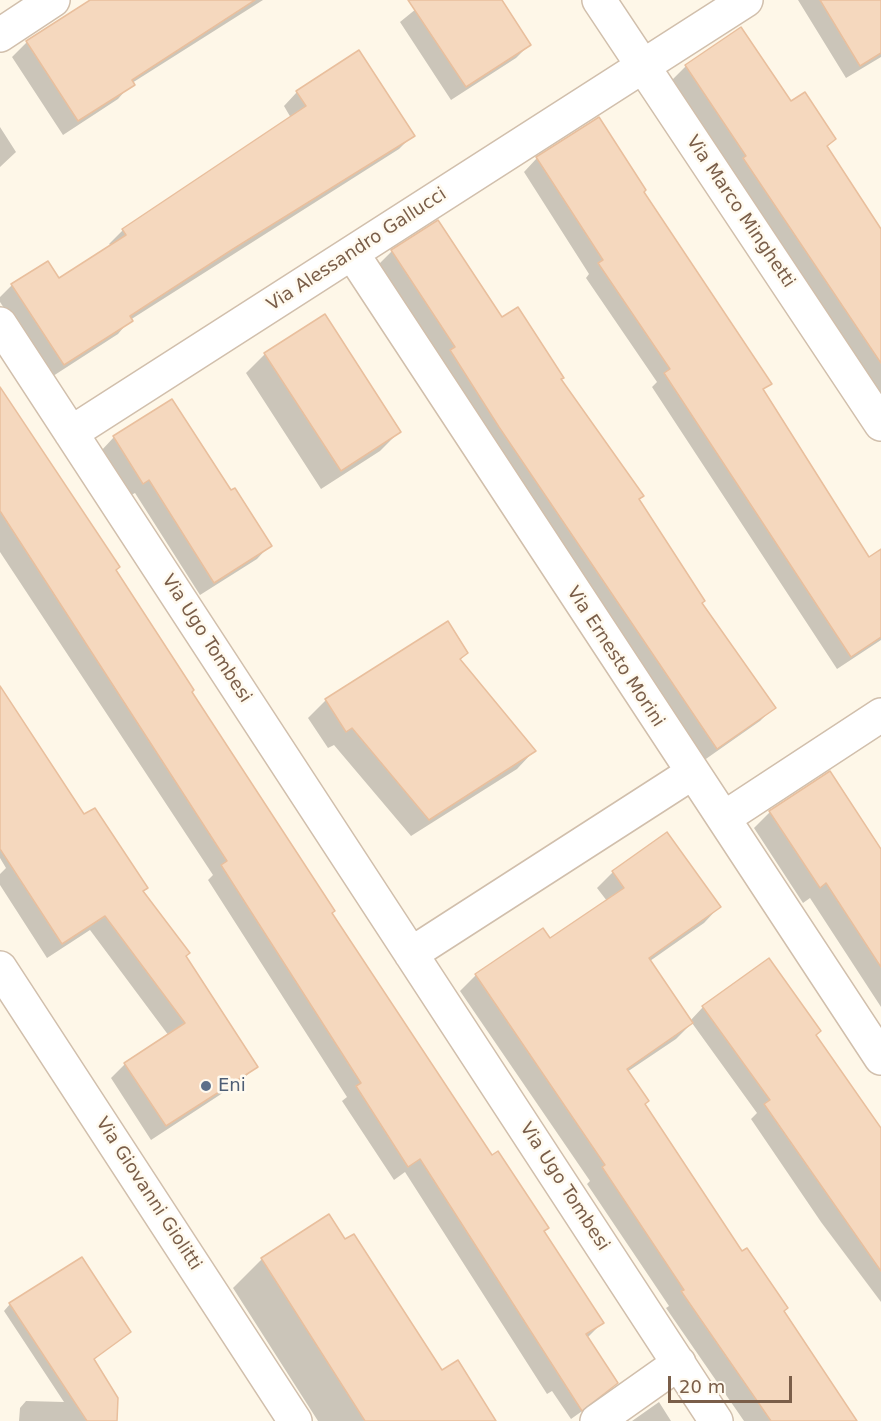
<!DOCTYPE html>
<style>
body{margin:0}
#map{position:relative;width:881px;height:1421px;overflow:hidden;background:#fef7e8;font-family:"DejaVu Sans",sans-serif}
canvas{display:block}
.scale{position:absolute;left:668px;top:1376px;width:124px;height:27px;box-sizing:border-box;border:3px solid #7a5e49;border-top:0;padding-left:8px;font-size:18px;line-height:21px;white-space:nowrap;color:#7a5e49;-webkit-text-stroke:4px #fffaef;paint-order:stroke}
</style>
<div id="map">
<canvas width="881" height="1421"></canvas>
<div class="scale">20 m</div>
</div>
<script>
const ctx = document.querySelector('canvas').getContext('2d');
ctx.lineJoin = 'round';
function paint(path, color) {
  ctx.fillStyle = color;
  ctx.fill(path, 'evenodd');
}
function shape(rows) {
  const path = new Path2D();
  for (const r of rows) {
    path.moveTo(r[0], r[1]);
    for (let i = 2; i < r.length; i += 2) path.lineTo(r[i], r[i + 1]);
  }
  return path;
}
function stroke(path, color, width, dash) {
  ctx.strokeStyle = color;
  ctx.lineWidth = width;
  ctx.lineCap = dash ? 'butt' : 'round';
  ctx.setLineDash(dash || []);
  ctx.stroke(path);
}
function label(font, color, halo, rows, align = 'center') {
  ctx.font = font + ' "DejaVu Sans",sans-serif';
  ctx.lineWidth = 5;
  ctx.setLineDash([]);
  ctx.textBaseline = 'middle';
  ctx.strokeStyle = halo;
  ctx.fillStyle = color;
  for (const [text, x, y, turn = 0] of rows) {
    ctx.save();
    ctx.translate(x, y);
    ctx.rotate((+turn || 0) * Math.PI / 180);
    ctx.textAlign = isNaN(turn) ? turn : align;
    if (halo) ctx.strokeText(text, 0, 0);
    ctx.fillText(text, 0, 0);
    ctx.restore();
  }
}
const shadow = shape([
 [105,0,263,0,132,83,118,99,63,135,12,57,27,42],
 [427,0,500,0,529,45,516,58,451,100,400,22],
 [798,0,881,0,881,57,846,78],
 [740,29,790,103,834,139,826,148,881,232,881,405,671,81,686,66],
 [297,92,413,135,399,149,130,320,118,334,50,378,0,302,0,297,12,285,47,263,59,280,111,246,109,244,123,230,291,118,284,106],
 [0,127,16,152,0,167],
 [537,158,642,192,770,384,762,391,869,559,881,552,881,640,837,669,652,387,657,382,586,278,589,274,524,172],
 [437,222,501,319,560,380,638,499,701,604,774,707,760,721,703,761,378,265,392,251],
 [265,354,399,432,380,451,321,489,246,373],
 [0,394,330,913,602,1323,587,1338,616,1383,602,1397,571,1419,552,1391,547,1394,405,1172,394,1180,342,1101,347,1097,208,880,213,875,0,552],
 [114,437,231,492,270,545,257,559,200,595,135,493,129,496,101,451],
 [447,623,467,653,459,661,534,751,517,769,411,836,334,745,328,748,308,718,326,700],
 [0,688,84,816,142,892,256,1066,241,1081,151,1140,111,1078,125,1064,169,1036,90,930,47,958,0,885,0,874,6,868,0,858],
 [829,773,881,850,881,1007,810,898,803,903,754,828,770,812],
 [613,872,719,907,704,923,650,961,690,1021,703,1007,814,1035,881,1144,881,1302,821,1222,751,1119,757,1113,692,1023,676,1039,627,1072,643,1105,854,1421,744,1421,666,1308,669,1306,587,1184,590,1181,460,991,476,975,549,940,607,901,597,888],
 [345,1241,442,1372,481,1421,318,1421,233,1288,262,1259],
 [10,1304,129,1332,93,1360,116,1421,19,1421,20,1408,26,1401,64,1402,4,1311],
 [659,1402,671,1421,632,1421]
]);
const building = shape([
 [90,0,255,0,132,80,135,85,78,121,26,41,90,0],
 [408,0,502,0,531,45,466,87,408,0],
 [820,0,881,0,881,53,860,66,820,0],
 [741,27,791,101,805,92,836,139,827,146,881,229,881,363,743,158,746,156,685,65,741,27],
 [359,50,415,136,233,249,130,316,133,321,64,365,11,284,48,261,59,278,126,235,122,229,306,106,296,91,359,50],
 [599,117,646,190,644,192,772,384,763,389,869,557,881,549,881,637,851,657,664,373,670,369,598,263,603,260,536,157,599,117],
 [438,220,502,317,518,307,564,378,561,379,644,496,639,499,705,601,702,603,776,708,717,749,499,427,450,350,455,347,391,250,438,220],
 [325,314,401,432,341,471,264,353,325,314],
 [0,387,120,567,116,570,194,690,192,692,335,911,332,913,492,1155,498,1151,549,1228,544,1231,604,1323,586,1334,618,1383,582,1411,420,1159,408,1167,356,1086,361,1083,221,865,227,861,0,511,0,387],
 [172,399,231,490,235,488,272,546,214,583,149,480,143,484,113,436,172,399],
 [448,621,468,653,460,659,536,751,429,820,352,728,346,732,325,699,448,621],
 [0,686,84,814,95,808,148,888,143,891,190,953,186,956,258,1067,166,1126,124,1063,185,1023,105,916,62,944,0,849,0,686],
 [830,771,881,849,881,967,826,883,820,888,769,811,830,771],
 [667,832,721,907,649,958,693,1023,627,1069,649,1101,645,1104,742,1251,747,1248,788,1308,784,1311,857,1421,771,1421,681,1291,684,1290,602,1167,605,1165,475,974,543,928,550,938,624,888,612,871,667,832],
 [769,958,821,1031,816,1035,881,1128,881,1271,764,1104,770,1100,702,1006,769,958],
 [329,1214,345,1239,354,1234,442,1370,458,1360,496,1421,365,1421,261,1258,329,1214],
 [82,1257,131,1332,94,1359,118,1398,117,1421,87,1421,9,1303,82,1257]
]);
const minor = shape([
 [599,0,881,424],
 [0,35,53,0],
 [352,253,881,1058],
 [0,324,716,1421],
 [71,433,746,0],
 [724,818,881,715],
 [411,954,692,773],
 [597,1421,679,1363]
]);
const tertiary = shape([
 [0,968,295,1421]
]);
const markers = [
 [206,1086,6,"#5c6f8a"]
];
const streetNames = [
 ["Via Marco Minghetti",740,212,56],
 ["Via Alessandro Gallucci",357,250,-33],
 ["Via Ugo Tombesi",206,639,57],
 ["Via Ernesto Morini",615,657,57],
 ["Via Ugo Tombesi",564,1187,57],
 ["Via Giovanni Giolitti",148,1194,57]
];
const serviceNames = [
 ["Eni",218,1086]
];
paint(shadow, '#0003');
paint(building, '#f5d8be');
stroke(building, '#e9bf9d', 1.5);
stroke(minor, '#d1bfac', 36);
stroke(tertiary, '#d1bfac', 36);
stroke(minor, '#fff', 33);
stroke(tertiary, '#fff', 33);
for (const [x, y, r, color] of markers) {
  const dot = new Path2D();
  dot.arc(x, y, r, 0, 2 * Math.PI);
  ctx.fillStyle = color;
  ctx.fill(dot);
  stroke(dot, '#fffaef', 2);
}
label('18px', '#7a5e49', '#fffaef', streetNames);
label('18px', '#4e5e75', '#fffaef', serviceNames, 'left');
</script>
